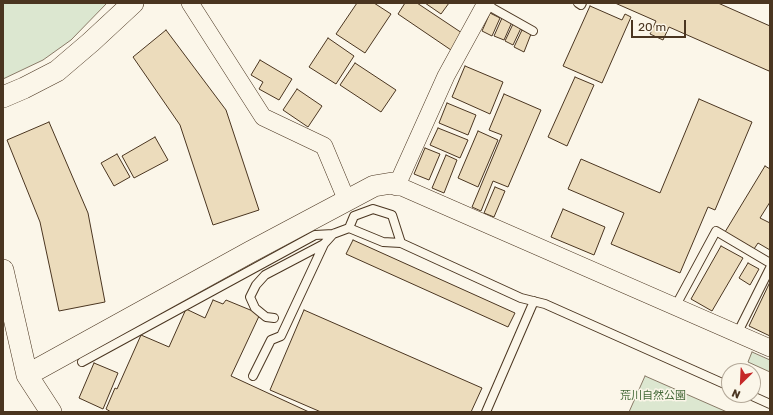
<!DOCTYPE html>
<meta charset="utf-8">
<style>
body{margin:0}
#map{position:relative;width:773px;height:415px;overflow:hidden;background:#fbf6e9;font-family:Rubik,sans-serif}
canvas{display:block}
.frame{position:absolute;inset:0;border:4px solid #4a3520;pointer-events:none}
.north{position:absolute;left:721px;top:363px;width:40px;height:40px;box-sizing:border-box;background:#fbf6e9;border:1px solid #b4a999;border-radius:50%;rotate:204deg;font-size:11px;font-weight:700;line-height:16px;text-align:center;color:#4a3520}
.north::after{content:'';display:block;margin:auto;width:14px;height:18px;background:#c62828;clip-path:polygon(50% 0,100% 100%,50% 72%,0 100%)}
.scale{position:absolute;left:631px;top:20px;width:55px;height:18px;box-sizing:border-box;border:2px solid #4a3520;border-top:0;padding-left:5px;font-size:12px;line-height:14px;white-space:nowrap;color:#4a3520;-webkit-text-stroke:3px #fbf6e9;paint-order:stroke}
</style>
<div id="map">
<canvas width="773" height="415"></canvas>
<div class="frame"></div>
<div class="north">N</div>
<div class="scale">20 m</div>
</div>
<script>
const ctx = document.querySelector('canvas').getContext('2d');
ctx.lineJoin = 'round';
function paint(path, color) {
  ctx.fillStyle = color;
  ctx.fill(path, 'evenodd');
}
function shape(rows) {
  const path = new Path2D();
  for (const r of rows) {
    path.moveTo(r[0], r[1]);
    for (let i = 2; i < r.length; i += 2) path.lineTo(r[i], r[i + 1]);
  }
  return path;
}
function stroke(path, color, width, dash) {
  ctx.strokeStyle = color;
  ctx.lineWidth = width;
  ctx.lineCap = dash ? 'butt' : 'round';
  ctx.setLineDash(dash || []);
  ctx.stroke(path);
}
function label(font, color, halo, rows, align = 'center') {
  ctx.font = font + ' Rubik,"Noto Sans JP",sans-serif';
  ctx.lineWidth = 3;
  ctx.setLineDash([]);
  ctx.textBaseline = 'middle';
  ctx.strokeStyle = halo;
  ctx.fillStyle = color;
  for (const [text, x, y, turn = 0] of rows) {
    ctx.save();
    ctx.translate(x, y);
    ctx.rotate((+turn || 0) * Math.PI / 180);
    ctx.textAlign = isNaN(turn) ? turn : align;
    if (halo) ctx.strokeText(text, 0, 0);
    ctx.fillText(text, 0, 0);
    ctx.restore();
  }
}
const green = shape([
 [3,3,107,3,71,40,43,60,3,79,3,3],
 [752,352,770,360,770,372,748,362,752,352],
 [645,376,727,412,629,412,645,376]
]);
const building = shape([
 [357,3,374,3,391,14,365,53,336,34,357,3],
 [405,3,417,3,462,33,451,50,398,14,405,3],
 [425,3,449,3,441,14,425,3],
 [615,3,718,3,770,26,770,68,769,71,669,27,663,40,650,34,656,21,615,3],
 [590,6,622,20,625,14,631,17,602,83,563,66,590,6],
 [490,13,500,18,492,36,482,31,490,13],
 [502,18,512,22,504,40,494,36,502,18],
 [513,24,521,28,513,45,505,41,513,24],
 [166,30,226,110,259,210,213,225,180,125,133,57,166,30],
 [522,30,531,34,524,52,514,47,522,30],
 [328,38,354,56,336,84,309,67,328,38],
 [260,60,292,79,279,100,259,89,263,82,251,75,260,60],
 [355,63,396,90,381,112,340,85,355,63],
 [465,66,503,82,490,114,452,97,465,66],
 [575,77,594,85,567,146,548,137,575,77],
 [297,89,322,106,308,127,283,110,297,89],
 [504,94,541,110,508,187,493,181,481,211,472,207,502,135,489,130,504,94],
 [699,99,752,122,715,210,708,207,680,273,611,244,624,213,568,189,581,159,660,193,699,99],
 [447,103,476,115,468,135,439,123,447,103],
 [49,122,88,213,105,302,59,311,40,222,7,140,49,122],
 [438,128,468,140,460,158,430,145,438,128],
 [478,131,498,140,478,187,458,178,478,131],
 [155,137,168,160,134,178,122,156,155,137],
 [425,148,440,154,429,180,414,174,425,148],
 [117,154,130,177,114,186,101,163,117,154],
 [446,155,457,160,444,193,432,188,446,155],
 [765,166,770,169,770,202,760,218,770,223,770,250,758,243,754,249,725,232,765,166],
 [495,187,505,191,494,217,484,213,495,187],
 [563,209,605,227,594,255,551,237,563,209],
 [353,240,515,313,508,327,346,254,353,240],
 [721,246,743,258,712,311,691,299,721,246],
 [748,263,759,269,750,285,739,278,748,263],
 [770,282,770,336,749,326,770,282],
 [213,300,223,304,226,300,260,314,231,376,309,412,111,412,106,409,115,388,117,389,141,335,169,347,186,309,205,318,213,300],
 [304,310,482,388,471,412,321,412,270,390,304,310],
 [94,363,118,373,103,409,79,398,94,363]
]);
const service = shape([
 [578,3,581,5,582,3],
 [485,4,533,31],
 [401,243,392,215,373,209,354,216,349,228,383,242,401,243,521,298,545,304,729,386],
 [675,307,716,231,770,263],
 [274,318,266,317,255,308,250,297,256,285,265,275,324,244,333,234],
 [737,334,770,268],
 [82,362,315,235,333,234,349,228],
 [253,376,271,340,281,336,324,244],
 [750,395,770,404],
 [486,412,534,301]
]);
const minor = shape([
 [190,3,263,117,324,146,347,201],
 [486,3,446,76,397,185,770,348]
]);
const tertiary = shape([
 [3,97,24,88,57,71,91,42,133,3],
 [3,270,27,375,51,412],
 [27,375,250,252,374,186,392,183,397,185]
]);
const parkNames = [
 ["荒川自然公園",653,396]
];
paint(green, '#dce7d0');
stroke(green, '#887966', 1);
paint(building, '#ecdcbc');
stroke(building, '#4a3520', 1);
stroke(service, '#4a3520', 10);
stroke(minor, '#4a3520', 18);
stroke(tertiary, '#4a3520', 22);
stroke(service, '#fbf6e9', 8);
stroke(minor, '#fbf6e9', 17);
stroke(tertiary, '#fbf6e9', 21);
label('11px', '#436837', '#fbf6e9', parkNames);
</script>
